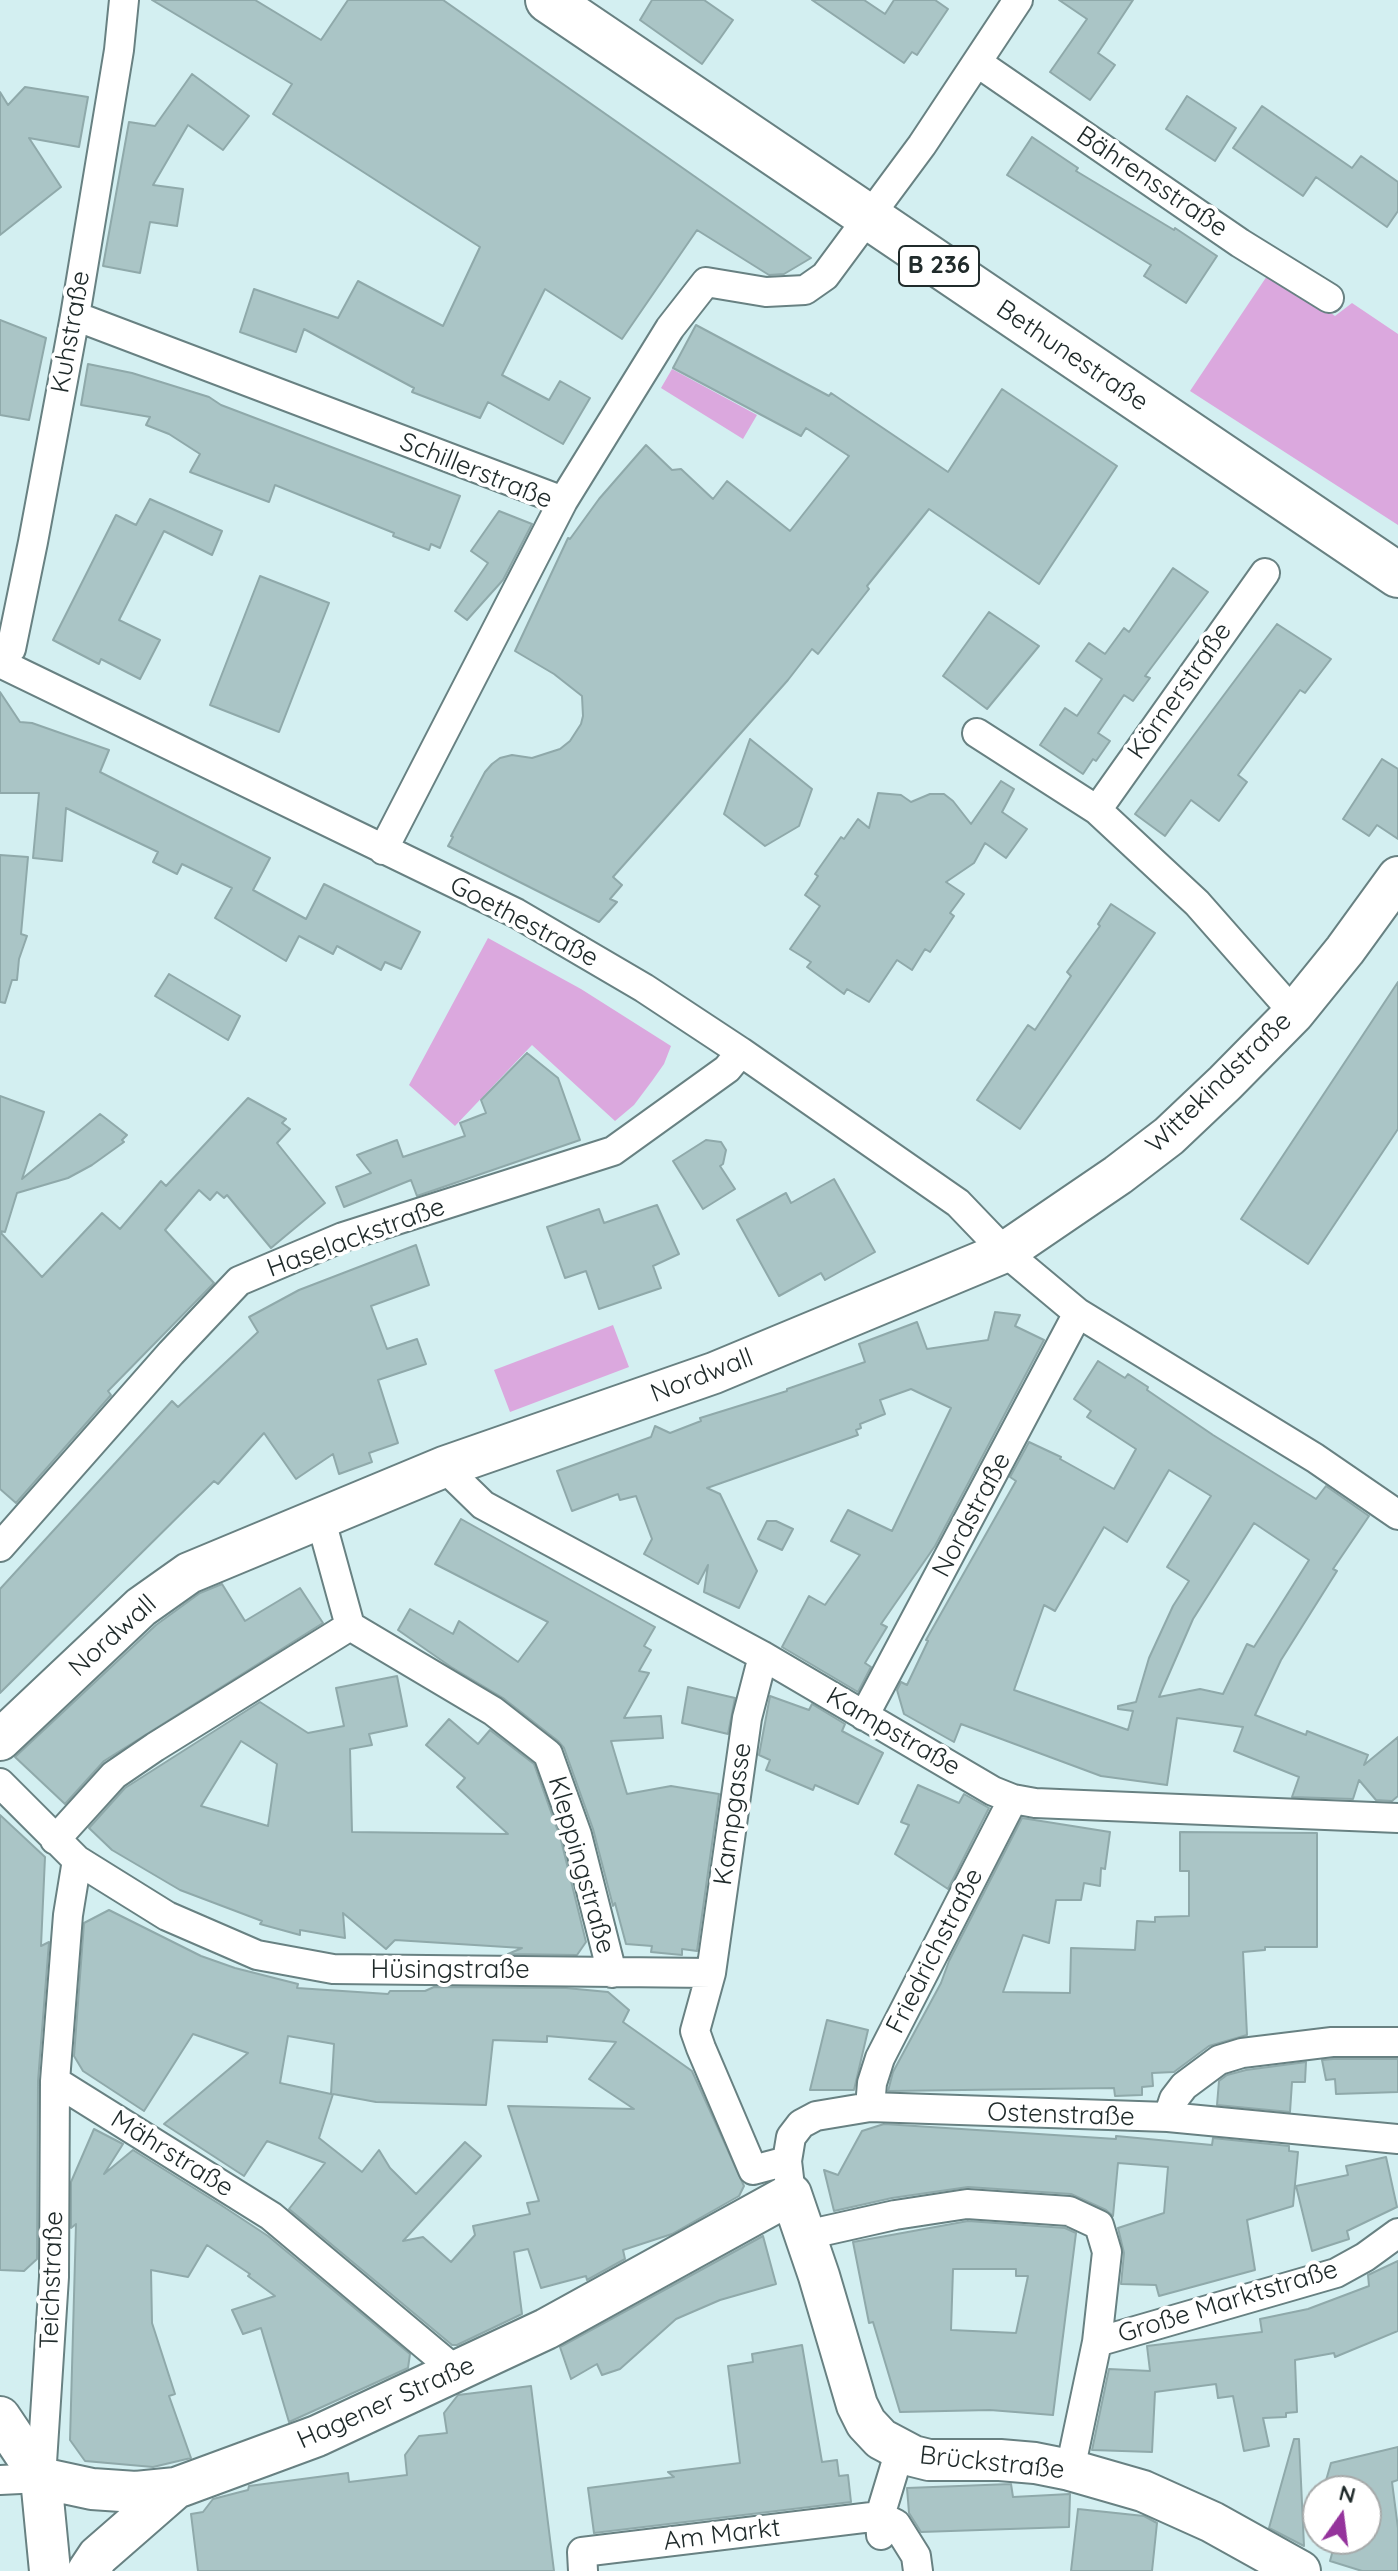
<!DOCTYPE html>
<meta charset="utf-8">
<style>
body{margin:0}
#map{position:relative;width:1398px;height:2571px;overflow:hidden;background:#d3eff1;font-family:Quicksand,sans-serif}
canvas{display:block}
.north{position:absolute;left:1302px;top:2475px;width:80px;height:80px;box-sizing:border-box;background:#fff;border:2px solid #a6aaaa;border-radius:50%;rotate:14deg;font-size:22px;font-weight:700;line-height:32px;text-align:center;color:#202b2b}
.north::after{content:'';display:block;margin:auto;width:28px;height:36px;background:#95349c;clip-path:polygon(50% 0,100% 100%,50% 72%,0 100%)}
</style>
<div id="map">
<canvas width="1398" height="2571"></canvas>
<div class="north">N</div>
</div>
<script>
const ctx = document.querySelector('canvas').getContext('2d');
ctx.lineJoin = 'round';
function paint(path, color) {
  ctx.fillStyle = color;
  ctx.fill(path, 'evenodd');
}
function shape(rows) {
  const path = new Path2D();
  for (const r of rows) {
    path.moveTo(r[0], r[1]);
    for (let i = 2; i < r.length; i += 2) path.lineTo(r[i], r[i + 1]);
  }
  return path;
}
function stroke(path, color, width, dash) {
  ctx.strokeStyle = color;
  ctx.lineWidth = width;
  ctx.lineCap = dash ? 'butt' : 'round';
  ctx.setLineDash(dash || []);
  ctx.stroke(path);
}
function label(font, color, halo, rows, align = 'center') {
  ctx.font = font + ' Quicksand,sans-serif';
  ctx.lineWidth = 8;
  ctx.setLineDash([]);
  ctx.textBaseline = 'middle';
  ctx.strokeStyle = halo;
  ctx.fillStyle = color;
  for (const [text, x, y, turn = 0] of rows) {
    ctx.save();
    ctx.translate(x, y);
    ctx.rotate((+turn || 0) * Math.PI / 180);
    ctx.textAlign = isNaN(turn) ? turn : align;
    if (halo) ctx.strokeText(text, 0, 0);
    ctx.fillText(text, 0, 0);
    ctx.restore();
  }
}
const green = shape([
 [1267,276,1300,290,1335,316,1352,303,1398,334,1398,525,1190,391],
 [672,369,757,415,743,439,661,388],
 [488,938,581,989,671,1046,664,1064,652,1081,634,1105,615,1121,532,1045,455,1126,409,1085],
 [613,1325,629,1367,510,1412,494,1370]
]);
const building = shape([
 [152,0,255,0,321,40,348,0,443,0,811,258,784,274,769,275,697,230,622,339,545,289,502,375,549,400,560,381,590,398,563,444,488,402,480,418,412,392,414,388,304,329,296,352,240,332,254,289,338,318,358,281,443,326,480,247,273,114,292,84,152,0],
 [652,0,704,0,733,20,702,64,640,20,652,0],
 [812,0,864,0,885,14,894,0,935,0,948,9,917,55,912,52,904,63,812,0],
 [1059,0,1133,0,1098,53,1115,65,1090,100,1050,72,1087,19,1059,0],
 [192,74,249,116,223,150,188,125,153,185,183,189,177,226,150,222,140,273,103,266,129,122,155,126,192,74],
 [25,87,88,97,79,147,29,138,61,187,0,235,0,92,8,105,25,87],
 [1187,96,1236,128,1215,161,1166,129,1187,96],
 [1262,106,1352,168,1361,156,1398,182,1398,211,1387,227,1316,177,1303,196,1233,148,1262,106],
 [1032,137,1078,168,1076,171,1174,230,1175,228,1217,256,1186,303,1144,276,1151,265,1007,175,1032,137],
 [0,320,46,338,29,420,0,415,0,320],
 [696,325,829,396,831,393,948,472,1002,389,1117,466,1039,584,929,509,867,586,869,589,818,654,812,649,788,680,613,877,622,885,610,899,617,902,599,922,448,846,453,837,451,836,485,772,492,764,500,758,512,755,532,758,560,749,570,741,581,724,583,716,582,696,554,674,515,651,568,538,570,539,599,499,646,445,672,470,681,469,713,499,727,481,790,531,849,456,806,428,801,436,673,368,696,325],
 [88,364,132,373,209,397,221,405,460,496,440,548,431,544,429,550,393,536,394,533,275,485,269,502,190,472,200,454,169,434,146,425,150,417,81,405,88,364],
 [150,499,222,531,212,555,164,531,119,620,160,640,140,679,101,659,99,664,53,640,116,515,136,525,150,499],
 [499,511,532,524,503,580,467,620,455,611,488,563,471,551,499,511],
 [1173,568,1208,592,1145,676,1150,678,1133,701,1124,695,1098,733,1110,741,1096,761,1093,759,1083,774,1040,745,1065,708,1077,716,1102,679,1076,661,1089,643,1105,654,1124,628,1129,632,1173,568],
 [260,576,329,603,279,732,210,705,260,576],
 [989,612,1039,646,987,709,943,676,989,612],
 [1277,624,1331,659,1305,693,1300,690,1238,775,1247,782,1219,821,1191,800,1165,836,1135,814,1277,624],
 [0,692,20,722,32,723,109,750,100,772,270,858,253,890,306,919,324,884,420,932,401,969,385,962,381,970,337,946,333,954,299,936,286,961,215,918,232,888,182,864,177,874,153,862,158,852,66,808,62,861,33,858,39,793,0,793,0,692],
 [750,739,812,789,799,826,765,846,724,814,750,739],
 [1382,759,1398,769,1398,839,1377,825,1369,836,1343,819,1382,759],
 [1001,781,1014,789,1002,812,1027,829,1006,858,985,843,974,863,946,882,964,894,950,913,954,916,930,952,925,949,912,970,897,960,869,1002,847,989,844,994,807,967,811,962,790,949,820,906,805,895,818,876,815,874,841,837,844,839,858,819,869,828,878,793,901,795,911,802,930,794,944,794,953,801,971,824,1001,781],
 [0,855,28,857,21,934,27,936,19,959,17,980,12,980,5,1003,0,1002,0,855],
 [1111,904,1155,933,1020,1129,977,1100,1028,1025,1035,1030,1071,976,1067,972,1100,926,1098,924,1111,904],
 [169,974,240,1016,228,1040,155,996,169,974],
 [1398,982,1398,1129,1308,1264,1241,1219,1398,982],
 [527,1053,558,1078,580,1140,417,1196,411,1180,344,1207,336,1187,371,1173,357,1155,397,1140,403,1157,465,1136,460,1123,486,1113,481,1100,527,1053],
 [0,1096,44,1112,22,1179,100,1114,127,1135,122,1140,124,1142,92,1165,68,1178,17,1193,5,1232,0,1231,0,1096],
 [248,1098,286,1119,282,1123,290,1129,277,1143,325,1203,271,1248,227,1195,224,1198,217,1192,210,1200,199,1190,165,1230,214,1283,108,1391,111,1395,16,1503,0,1489,0,1232,42,1277,102,1213,120,1229,161,1181,166,1186,248,1098],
 [706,1140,721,1142,726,1150,723,1164,720,1166,735,1189,703,1209,673,1161,706,1140],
 [834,1179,875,1252,825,1280,821,1273,779,1296,737,1220,786,1193,791,1203,834,1179],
 [657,1205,679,1254,653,1266,661,1288,599,1309,586,1271,565,1278,547,1227,599,1209,604,1223,657,1205],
 [416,1245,429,1285,371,1306,387,1349,417,1339,426,1364,378,1380,398,1443,369,1453,372,1462,339,1474,333,1454,296,1479,264,1433,218,1484,214,1481,0,1693,0,1589,172,1401,178,1407,258,1332,249,1317,299,1290,416,1245],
 [995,1312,1020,1315,1015,1326,1044,1340,935,1546,881,1624,887,1627,865,1663,871,1667,858,1692,782,1647,809,1596,825,1605,860,1555,831,1541,848,1510,892,1531,951,1408,911,1389,880,1400,885,1414,860,1424,861,1428,856,1430,858,1435,707,1488,720,1494,757,1571,739,1608,704,1592,708,1565,698,1584,644,1554,652,1539,636,1496,620,1500,618,1494,572,1511,557,1471,651,1437,655,1426,670,1433,701,1421,700,1418,787,1391,787,1389,865,1362,859,1344,917,1322,927,1349,988,1340,995,1312],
 [1098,1361,1125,1378,1128,1374,1148,1387,1147,1390,1213,1435,1316,1499,1326,1486,1369,1516,1333,1569,1337,1571,1281,1660,1255,1715,1306,1735,1307,1731,1368,1755,1364,1765,1398,1737,1398,1796,1392,1801,1376,1800,1359,1780,1353,1799,1292,1797,1299,1777,1234,1751,1243,1727,1177,1718,1167,1785,1101,1776,961,1724,954,1742,904,1714,897,1690,901,1682,907,1685,928,1641,926,1640,1016,1481,1010,1477,1029,1442,1061,1457,1060,1459,1114,1489,1136,1449,1087,1417,1091,1411,1074,1399,1098,1361],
 [1169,1470,1211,1496,1167,1567,1189,1581,1173,1606,1149,1658,1136,1702,1118,1706,1118,1709,1133,1711,1128,1730,1014,1690,1044,1605,1055,1611,1104,1527,1127,1542,1169,1470],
 [1254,1523,1309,1560,1254,1647,1247,1644,1223,1694,1200,1689,1159,1697,1193,1619,1254,1523],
 [461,1519,655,1627,644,1646,651,1650,639,1671,649,1673,624,1718,661,1716,663,1738,611,1741,627,1794,671,1786,719,1794,697,1951,682,1949,682,1955,651,1952,652,1946,626,1944,615,1903,613,1906,593,1829,564,1748,558,1741,503,1698,451,1667,398,1630,410,1609,453,1634,459,1621,518,1662,548,1622,435,1564,461,1519],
 [767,1521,776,1521,793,1529,782,1550,758,1539,767,1521],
 [222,1584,245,1621,300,1588,323,1623,104,1761,65,1804,15,1757,156,1625,200,1593,222,1584],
 [397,1676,407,1726,369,1734,372,1745,350,1749,352,1832,508,1834,457,1787,465,1778,426,1745,449,1719,478,1744,490,1730,534,1764,561,1840,586,1942,577,1955,508,1954,522,1948,395,1940,386,1949,343,1913,345,1938,300,1930,300,1935,260,1924,262,1921,180,1890,112,1850,89,1828,125,1788,260,1702,308,1733,344,1726,336,1688,397,1676],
 [241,1741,277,1764,268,1826,201,1806,241,1741],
 [688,1687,735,1698,728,1734,682,1723,688,1687],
 [770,1696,809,1710,812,1704,845,1724,842,1731,883,1753,858,1804,815,1785,813,1790,766,1770,770,1760,759,1755,770,1696],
 [918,1785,959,1803,964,1794,989,1808,948,1889,895,1854,909,1825,901,1822,918,1785],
 [0,1815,45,1857,41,1946,49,1942,38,2081,37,2259,24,2271,0,2270,0,1815],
 [1022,1818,1110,1832,1105,1869,1101,1868,1100,1886,1084,1883,1081,1900,1056,1900,1049,1943,1023,1935,1003,1992,1070,1993,1071,1948,1135,1950,1137,1921,1155,1922,1155,1917,1189,1916,1189,1871,1180,1871,1180,1832,1317,1833,1317,1947,1265,1947,1265,1950,1243,1952,1247,2035,1209,2046,1174,2072,1152,2073,1153,2086,1142,2087,1142,2095,1115,2096,1114,2088,888,2091,893,2072,941,1983,949,1961,1022,1818],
 [109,1910,201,1956,235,1968,298,1984,297,1988,388,1994,390,1991,425,1991,434,1987,566,1988,608,1992,629,2010,623,2022,692,2071,744,2186,739,2196,672,2234,623,2250,625,2259,587,2280,586,2276,541,2288,528,2249,514,2252,522,2314,457,2345,452,2345,289,2209,325,2163,267,2141,244,2176,164,2124,248,2053,193,2034,144,2111,83,2071,74,2056,84,1923,109,1910],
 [288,2036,334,2044,331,2094,280,2083,288,2036],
 [547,2036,616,2042,589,2079,634,2109,508,2106,539,2201,527,2203,530,2214,473,2226,475,2235,451,2262,423,2237,403,2241,481,2156,465,2142,416,2194,390,2168,379,2150,362,2172,319,2138,333,2094,376,2102,486,2105,493,2040,547,2042,547,2036],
 [827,2020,868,2030,854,2090,810,2090,827,2020],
 [1333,2059,1398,2059,1398,2092,1336,2094,1335,2079,1326,2080,1322,2060,1333,2059],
 [1306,2062,1305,2082,1292,2082,1290,2112,1217,2105,1219,2081,1227,2075,1246,2070,1306,2062],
 [884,2124,1116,2139,1116,2136,1212,2145,1213,2138,1289,2146,1289,2151,1298,2152,1293,2206,1247,2220,1255,2270,1159,2296,1156,2285,1121,2284,1124,2253,1118,2228,1164,2213,1168,2167,1118,2163,1113,2216,1106,2210,1071,2194,968,2187,892,2198,834,2211,824,2170,838,2175,862,2131,884,2124],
 [94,2129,123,2144,104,2174,133,2150,221,2205,268,2236,410,2354,408,2368,289,2422,261,2328,243,2334,232,2310,275,2296,248,2276,250,2274,207,2245,188,2277,151,2270,152,2323,175,2394,169,2396,191,2458,153,2467,85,2461,70,2440,76,2224,71,2228,71,2182,94,2129],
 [1386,2157,1397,2207,1347,2231,1349,2239,1312,2251,1296,2186,1348,2175,1346,2166,1386,2157],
 [968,2221,1065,2228,1076,2233,1053,2415,990,2410,900,2412,873,2322,869,2323,853,2242,968,2221],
 [953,2269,1016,2269,1016,2276,1028,2276,1016,2333,951,2330,953,2269],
 [763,2236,776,2284,720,2300,676,2319,620,2369,602,2375,597,2364,571,2379,560,2347,763,2236],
 [1398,2261,1398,2331,1335,2357,1334,2353,1295,2360,1297,2412,1286,2413,1286,2417,1263,2418,1269,2446,1244,2451,1233,2396,1218,2398,1216,2384,1155,2392,1152,2452,1092,2450,1109,2369,1150,2371,1147,2346,1262,2332,1260,2319,1308,2309,1369,2286,1368,2275,1398,2261],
 [802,2345,822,2462,837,2460,839,2476,848,2475,851,2502,594,2533,588,2488,674,2477,668,2472,740,2463,728,2366,753,2362,752,2354,802,2345],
 [531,2386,554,2571,198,2571,191,2514,203,2512,213,2499,248,2490,249,2486,348,2473,349,2482,407,2475,405,2455,419,2436,447,2433,444,2413,458,2395,531,2386],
 [1294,2439,1299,2439,1304,2546,1269,2528,1294,2439],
 [1398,2447,1398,2480,1392,2482,1398,2528,1398,2571,1362,2571,1330,2561,1336,2539,1366,2539,1366,2491,1323,2491,1331,2463,1398,2447],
 [1011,2484,1013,2497,1070,2494,1069,2527,921,2532,909,2513,907,2488,1011,2484],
 [1078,2509,1144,2516,1157,2523,1152,2571,1071,2571,1078,2509]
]);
const street = shape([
 [978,63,1240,243,1329,298],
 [75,316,563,501,383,850],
 [563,501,670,328,706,282,766,292,805,290,825,276,922,145,1018,0],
 [0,658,11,649,33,542,75,316,119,50,124,0],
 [0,663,516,913,644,988,741,1052,958,1203,1005,1252,1078,1313,1315,1458,1398,1515],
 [977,733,1097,810,1265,573],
 [1097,810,1197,903,1294,1013],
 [444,1467,483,1505,763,1656,993,1791,1013,1799,1035,1803,1398,1818],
 [320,1517,350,1626,493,1711,548,1754,577,1835,612,1973],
 [0,1547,171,1353,239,1281,343,1237,613,1151,727,1069,741,1052],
 [864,1716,1078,1313],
 [0,1783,77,1860,167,1916,257,1955,333,1969,711,1973,695,2031,701,2048,753,2170,787,2161],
 [55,1840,114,1775,155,1747,350,1626],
 [77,1860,68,1915,55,2081,271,2216,456,2371],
 [711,1973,747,1718,763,1656],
 [870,2107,872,2083,880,2058,1013,1799],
 [1168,2117,1174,2099,1184,2086,1219,2060,1242,2053,1332,2042,1398,2042],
 [789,2178,787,2161,791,2137,801,2124,816,2116,870,2107,1168,2117,1398,2139],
 [806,2235,895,2215,967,2204,1069,2211,1099,2225,1107,2252,1097,2342,1070,2470],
 [1097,2342,1336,2273,1365,2257,1398,2233],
 [0,2480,41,2478,54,2277,55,2081],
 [881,2535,880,2516,900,2450],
 [583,2571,582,2552,880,2516,896,2524,916,2556,918,2571]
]);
const secondary = shape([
 [0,1740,141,1607,189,1573,444,1467,714,1373,1005,1252,1118,1175,1169,1136,1225,1083,1294,1013,1345,950,1398,877],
 [0,2417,41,2478,50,2571],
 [41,2478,92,2489,136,2492,176,2488,317,2436,546,2329,791,2194,819,2276,857,2405,866,2423,881,2439,913,2456,929,2460,1000,2460,1035,2463,1070,2470,1143,2491,1212,2522,1300,2571],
 [88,2571,98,2556,176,2488]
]);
const primary = shape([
 [548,0,1398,575]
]);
const shields = [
 [939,266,80]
];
const shieldNames = [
 ["B 236",939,266]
];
const streetNames = [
 ["Bährensstraße",1152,182,34],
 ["Kuhstraße",71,332,-80],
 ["Bethunestraße",1072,356,34],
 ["Schillerstraße",476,471,22],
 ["Körnerstraße",1180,691,-55],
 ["Goethestraße",524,922,28],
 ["Wittekindstraße",1219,1083,-44],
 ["Haselackstraße",356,1238,-20],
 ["Nordwall",702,1376,-21],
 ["Nordstraße",972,1515,-62],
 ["Nordwall",113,1636,-42],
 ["Kampstraße",893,1732,30],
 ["Kampgasse",733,1814,-82],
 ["Kleppingstraße",581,1865,74],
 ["Friedrichstraße",935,1951,-63],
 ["Hüsingstraße",450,1970],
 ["Ostenstraße",1061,2115,2],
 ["Mährstraße",172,2154,32],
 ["Teichstraße",52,2280,-88],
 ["Große Marktstraße",1228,2302,-17],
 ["Hagener Straße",386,2403,-24],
 ["Brückstraße",992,2463,6],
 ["Am Markt",722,2535,-7]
];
paint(green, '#dba8de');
paint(building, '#aac5c6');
stroke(building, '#8fa9aa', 2);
stroke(street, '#688182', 32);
stroke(secondary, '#688182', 44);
stroke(primary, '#688182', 48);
stroke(street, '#fff', 28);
stroke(secondary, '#fff', 40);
stroke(primary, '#fff', 44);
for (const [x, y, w] of shields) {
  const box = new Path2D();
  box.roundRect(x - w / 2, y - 20, w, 40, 6);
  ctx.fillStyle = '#fff';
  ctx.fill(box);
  stroke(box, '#202b2b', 2);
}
label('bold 24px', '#202b2b', null, shieldNames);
label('26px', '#202b2b', '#fff', streetNames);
</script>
